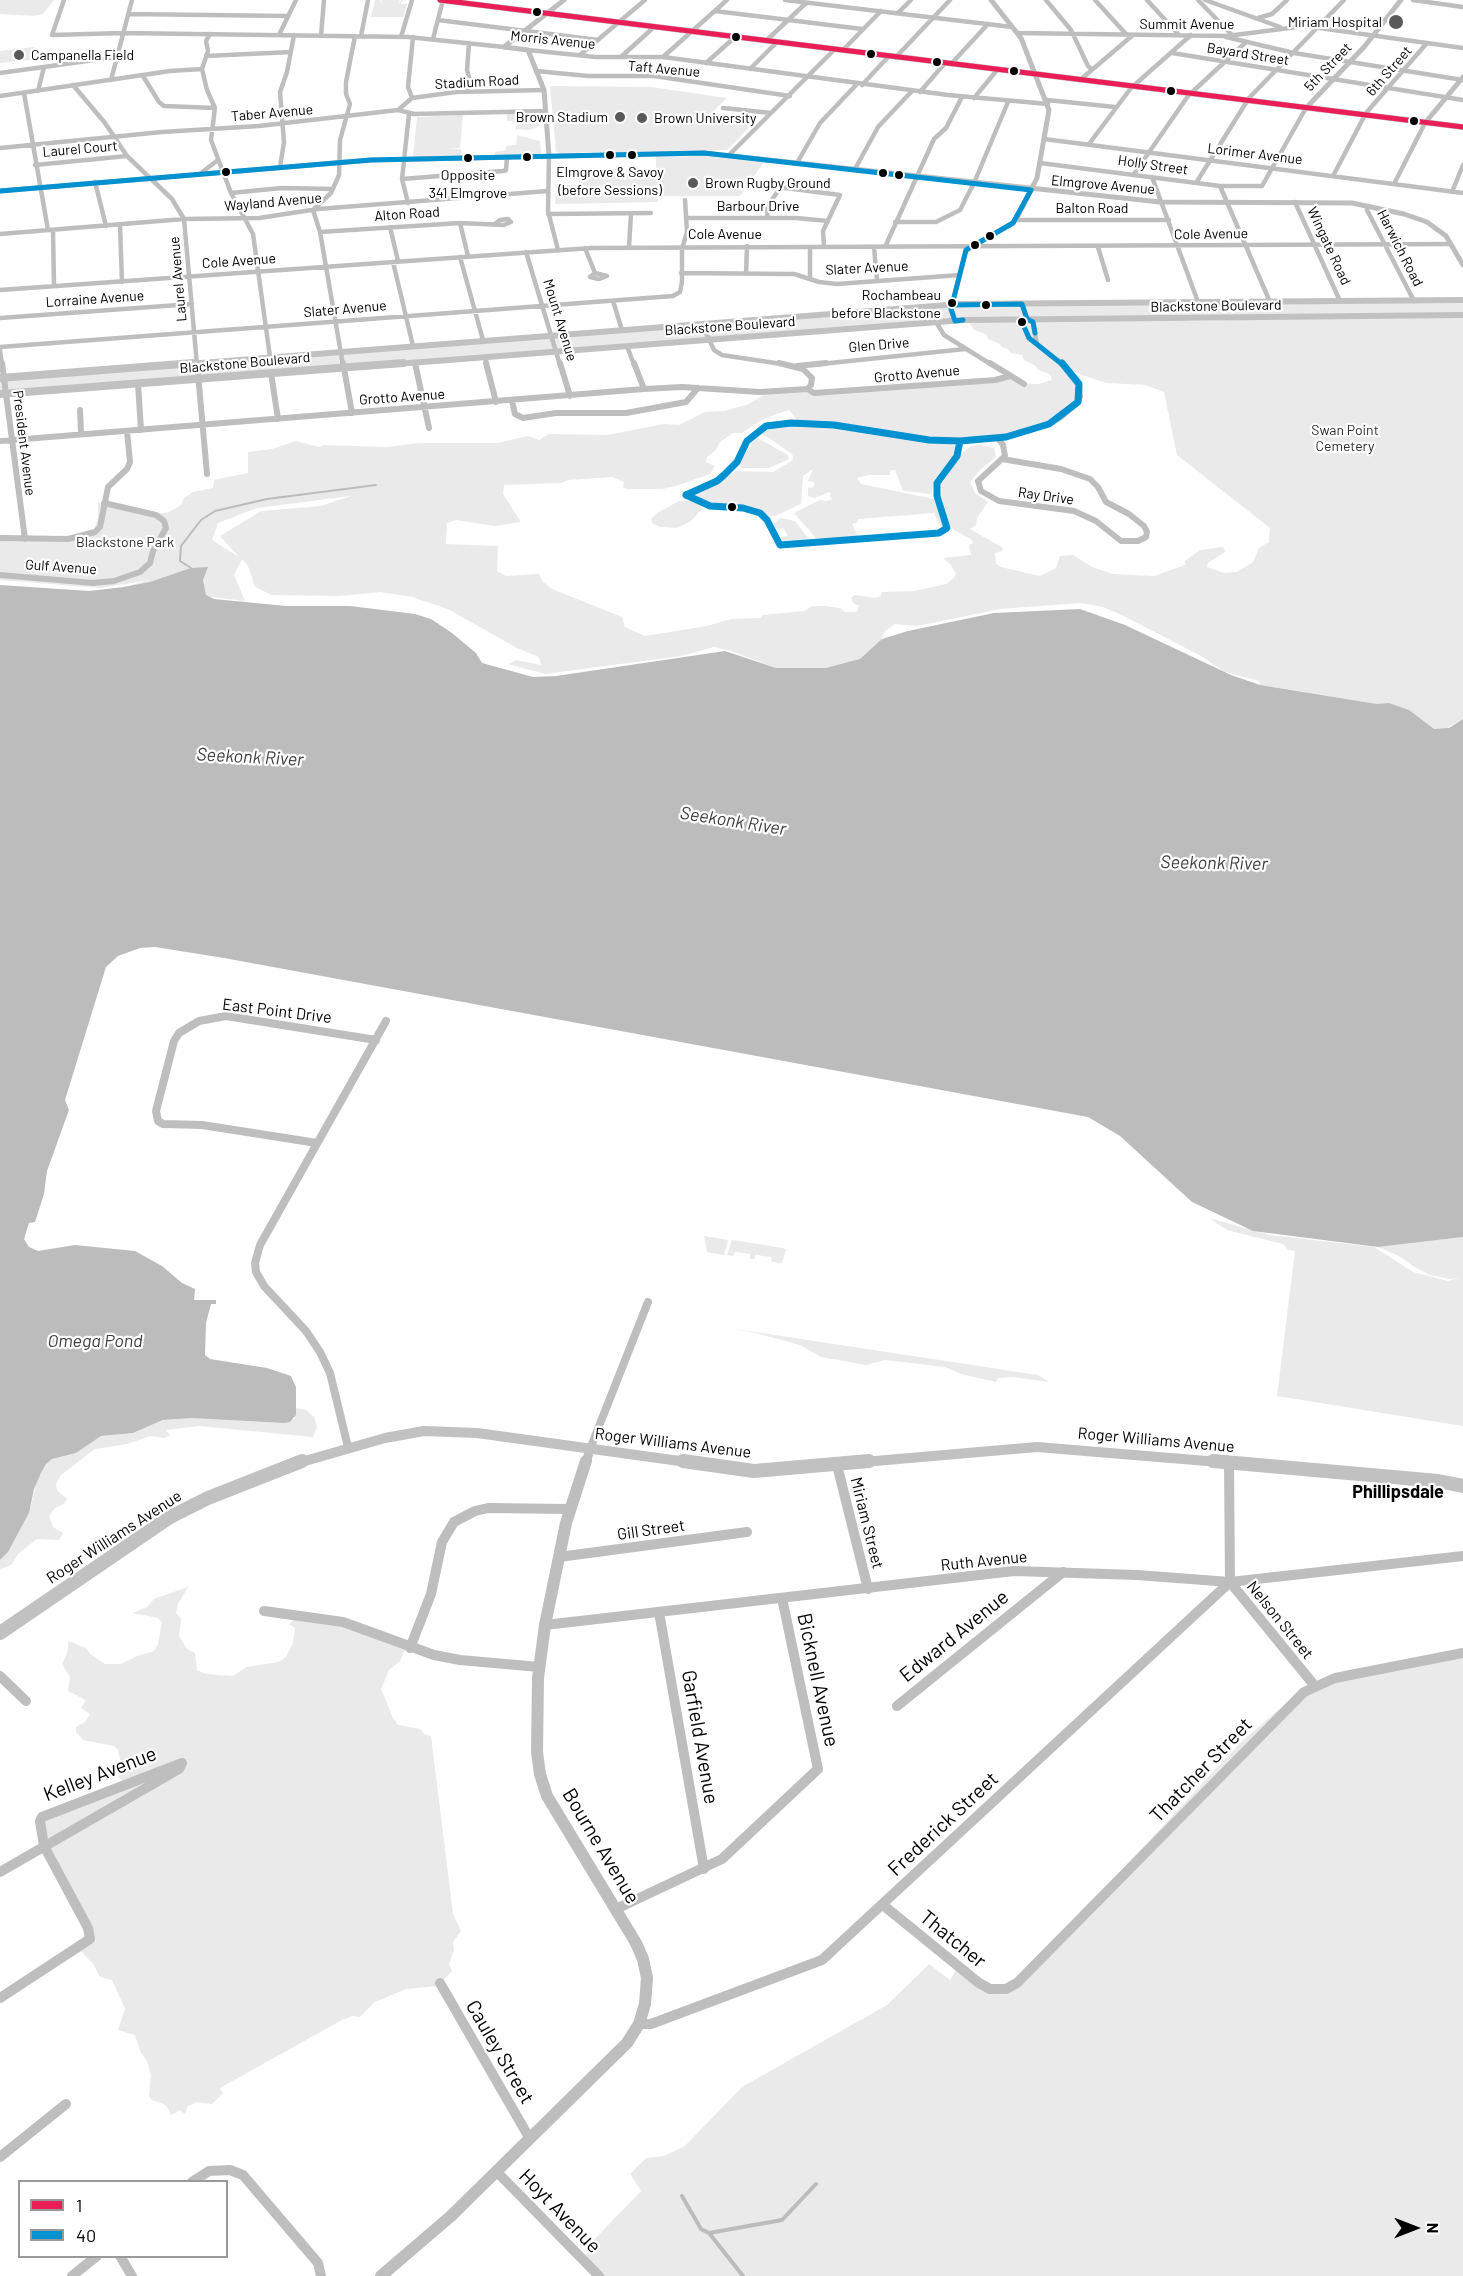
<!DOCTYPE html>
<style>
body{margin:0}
#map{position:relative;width:1463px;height:2276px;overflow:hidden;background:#fff;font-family:Barlow,sans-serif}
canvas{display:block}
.legend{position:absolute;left:18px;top:2180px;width:210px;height:78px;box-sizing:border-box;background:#fff;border:2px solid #999;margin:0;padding:8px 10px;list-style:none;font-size:18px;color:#000}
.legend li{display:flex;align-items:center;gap:12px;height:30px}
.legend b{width:30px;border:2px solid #999}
.north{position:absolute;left:1385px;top:2198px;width:60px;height:60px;-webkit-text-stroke:4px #fff;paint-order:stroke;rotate:90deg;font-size:16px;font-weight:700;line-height:24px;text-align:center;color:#000}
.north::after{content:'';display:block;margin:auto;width:21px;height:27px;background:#000;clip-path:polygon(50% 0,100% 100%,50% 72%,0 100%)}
</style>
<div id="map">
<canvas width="1463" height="2276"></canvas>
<ul class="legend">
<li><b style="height:8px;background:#ea1d57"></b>1</li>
<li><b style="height:8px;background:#0092d0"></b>40</li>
</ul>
<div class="north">N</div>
</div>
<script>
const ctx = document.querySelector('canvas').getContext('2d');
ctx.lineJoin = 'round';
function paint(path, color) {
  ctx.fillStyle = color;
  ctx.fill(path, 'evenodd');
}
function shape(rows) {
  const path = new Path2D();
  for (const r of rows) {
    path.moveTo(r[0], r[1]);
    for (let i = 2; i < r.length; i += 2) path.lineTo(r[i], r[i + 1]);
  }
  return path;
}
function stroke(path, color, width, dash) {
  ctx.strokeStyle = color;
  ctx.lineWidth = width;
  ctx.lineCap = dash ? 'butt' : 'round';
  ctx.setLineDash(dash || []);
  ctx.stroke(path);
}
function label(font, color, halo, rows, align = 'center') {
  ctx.font = font + ' Barlow,sans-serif';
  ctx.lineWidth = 4.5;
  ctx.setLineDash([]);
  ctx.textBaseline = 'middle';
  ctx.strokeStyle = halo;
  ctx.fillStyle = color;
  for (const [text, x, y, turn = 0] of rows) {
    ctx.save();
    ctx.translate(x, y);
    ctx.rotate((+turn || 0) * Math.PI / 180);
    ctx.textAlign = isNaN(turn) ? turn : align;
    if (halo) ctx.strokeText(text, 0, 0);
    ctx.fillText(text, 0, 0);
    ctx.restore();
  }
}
const green = shape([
 [0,0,54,0,43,14,34,16,0,14],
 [375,0,380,0,384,5,381,0,400,0,398,4,402,0,408,0,402,1,401,4,407,4,403,17,371,17],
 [34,47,39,59,0,63,0,51],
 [550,86,651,87,727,98,709,115,755,121,727,150,560,153,556,152],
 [538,113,539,126,530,130,515,129,517,122,507,121,507,114],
 [463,115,460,148,449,149,461,149,461,156,413,157,417,117],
 [517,135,540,141,541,154,494,155,495,152,506,150,506,146,516,145],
 [705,156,764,162,740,196,658,196,658,202,555,204,556,185,579,185,579,176,656,174,656,157],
 [1463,301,1463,313,1024,317,0,392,0,380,961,307],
 [1463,316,1463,719,1443,730,1433,729,1406,710,1389,703,1377,704,1260,685,1259,681,1225,672,1201,656,1122,615,1103,607,1080,603,1000,609,917,626,895,624,885,631,879,644,859,661,799,677,731,651,714,647,681,656,545,674,508,664,516,660,541,665,539,657,517,648,448,609,412,597,380,592,339,596,272,595,255,587,248,566,242,559,234,575,245,601,124,587,150,580,100,588,0,580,0,540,66,541,93,532,98,518,98,503,154,514,169,512,181,505,184,498,193,492,213,488,214,480,248,473,248,452,272,449,296,441,319,447,323,445,387,447,419,443,498,443,528,436,539,440,549,434,607,435,664,424,679,425,705,412,725,411,749,404,768,392,805,390,807,393,816,394,1008,377,1021,384,1039,384,1052,380,1050,374,1038,370,1036,366,1024,360,1022,355,1011,353,1008,349,1001,347,1000,344,988,339,986,334,974,330,968,321,1185,318,1186,321],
 [1070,371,1106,383,1145,385,1164,392,1177,455,1270,528,1269,542,1259,548,1253,562,1237,572,1224,573,1207,567,1208,563,1225,552,1223,547,1200,550,1185,561,1185,565,1154,576,1113,574,1092,567,1073,555,1060,556,1056,568,1040,576,1001,567,996,564,995,553,1002,551,1003,548,970,529,976,525,977,518,988,502,975,493,970,482,980,470,996,457,994,448,980,445,971,446,962,453,943,482,941,494,950,525,954,530,971,539,973,543,969,545,971,555,943,558,951,565,956,574,954,578,946,584,914,591,882,592,881,596,874,598,855,595,851,598,854,604,859,605,857,612,845,612,840,608,825,606,812,606,804,611,763,615,761,618,731,619,707,626,645,636,625,627,622,617,552,589,543,582,539,574,506,576,497,571,498,546,446,544,447,523,456,520,495,526,521,522,503,494,504,485,561,483,568,480,612,477,624,482,623,487,626,489,662,489,676,486,710,474,715,466,706,462,707,457,716,450,720,442,733,433,742,433,763,419,789,410,800,424,772,427,761,433,791,453,793,456,792,461,773,472,736,471,696,493,696,497,710,504,748,507,769,516,775,516,801,504,803,476,813,469,808,481,814,482,814,487,808,488,808,496,815,498,829,492,831,494,829,496,833,499,827,501,820,500,794,513,816,538,865,538,858,536,852,524,858,522,858,519,934,513,941,527,934,531,920,533,937,532,944,526,934,499,861,484,857,478,869,475,890,475,890,470,895,470,903,491,931,494,935,479,955,454,956,447,951,443,1033,430,1058,418,1074,404,1077,388],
 [351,496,321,506,261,511,220,536,239,557,212,540,218,523,257,508],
 [756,437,788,455,789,459,769,468,741,468,739,464],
 [679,501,692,501,703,508,690,522,676,528,660,527,652,523,651,519,657,513],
 [781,518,795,521,809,539,783,541,781,537,788,536,783,528,776,529,773,524],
 [1209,1218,1270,1235,1374,1247,1413,1272,1448,1281,1459,1278,1450,1279,1430,1275,1413,1266,1399,1256,1378,1247,1463,1237,1463,1426,1277,1396,1295,1251,1288,1250,1283,1244,1227,1230],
 [704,1236,728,1240,724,1255,707,1252],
 [732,1240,783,1248,786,1250,782,1263,772,1262,771,1257,756,1255,754,1259,750,1259,750,1254,735,1252,733,1256,727,1255],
 [729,1328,1038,1375,1049,1382,1013,1377,998,1378,996,1382,961,1374,945,1367,885,1360,866,1365,821,1357,800,1345,756,1333],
 [295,1408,306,1410,314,1417,317,1427,313,1437,199,1426,166,1430,170,1435,165,1438,150,1436,127,1444,95,1449,61,1475,56,1484,57,1490,67,1499,64,1504,55,1508,49,1516,53,1527,63,1533,59,1540,37,1539,19,1553,11,1565,0,1569,0,1560,8,1552,29,1513,37,1481,46,1464,52,1459,76,1453,101,1436,133,1433,164,1420,191,1418,284,1423,295,1419],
 [188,1587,178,1604,176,1613,181,1619,179,1636,187,1649,195,1653,197,1670,206,1674,233,1676,246,1667,279,1662,286,1657,293,1643,295,1628,289,1624,297,1618,330,1620,406,1648,400,1661,389,1670,381,1689,393,1718,398,1725,420,1729,424,1734,431,1736,453,1914,461,1931,453,1942,454,1950,449,1964,452,1971,438,1986,406,1989,375,2002,360,2017,352,2016,340,2021,220,2088,223,2093,212,2104,197,2102,188,2106,185,2114,180,2110,171,2115,166,2105,152,2100,149,2097,151,2075,147,2061,140,2051,135,2035,118,2030,125,2009,112,1980,100,1977,93,1964,76,1946,84,1940,85,1934,53,1863,43,1824,46,1815,126,1783,118,1777,121,1772,121,1764,118,1750,114,1746,83,1740,76,1732,76,1727,85,1722,90,1714,81,1708,86,1700,68,1691,70,1677,62,1664,68,1650,68,1641,86,1648,90,1654,105,1664,121,1664,137,1656,154,1651,158,1644,162,1622,158,1618,133,1613,147,1607,154,1599],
 [1463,1654,1463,2276,592,2276,578,2261,588,2253,585,2249,641,2191,630,2174,646,2158,664,2156,685,2146,742,2087,887,2005,929,1964,950,1980,956,1970,997,1990,1015,1980,1105,1888,1242,1741,1309,1684]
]);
const water = shape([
 [208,567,203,580,206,595,214,599,286,606,350,606,415,614,431,619,452,633,476,653,482,663,533,677,556,676,725,651,776,668,826,668,860,659,882,639,908,631,994,613,1080,609,1125,625,1231,675,1260,685,1377,704,1389,703,1409,710,1434,729,1449,728,1463,719,1463,1237,1378,1247,1253,1231,1192,1202,1120,1136,1088,1117,224,958,155,947,140,948,118,956,106,967,65,1100,69,1110,47,1171,44,1194,35,1222,29,1223,24,1239,29,1247,38,1251,75,1245,135,1251,162,1266,182,1283,195,1289,194,1300,216,1300,216,1304,211,1304,206,1323,205,1355,210,1359,267,1368,291,1376,296,1387,296,1415,290,1422,284,1423,191,1418,163,1420,133,1433,101,1436,76,1453,52,1459,46,1464,41,1473,34,1489,29,1513,8,1552,0,1560,0,585,89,591,124,587,150,582,191,568]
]);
const streamFar1 = shape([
 [191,568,180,561,181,546,201,520,215,511,267,499,376,485]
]);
const stream = shape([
 [682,2196,701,2229,709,2233,782,2220,816,2184],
 [709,2233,743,2276]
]);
const minorFar3 = shape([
 [64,0,52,35,123,33,408,37,504,47],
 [785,0,1012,27],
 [1046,0,1071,30,1088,66,1092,69],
 [1095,0,1126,34],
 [1147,0,1179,35],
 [1198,0,1232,35],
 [1205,0,1280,27],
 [1413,0,1463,7],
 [715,11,862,29],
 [898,13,911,0],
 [128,14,288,16],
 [1258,18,1272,14,1287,0],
 [438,20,598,40],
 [1017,33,1227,36,1305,26,1463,48],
 [210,34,206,41,208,51,202,69,207,90,215,108,211,140,231,193,253,234,270,357],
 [279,35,296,0],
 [321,36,324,0],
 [361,36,368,0],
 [401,37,412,0],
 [1226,37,1294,53,1463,80],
 [433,39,443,0],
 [767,40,806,3],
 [528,50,596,57,663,57,948,95,1048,104],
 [843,50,881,11],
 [1172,53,1463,100],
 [580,55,645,0],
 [206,56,291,52],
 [621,57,654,27],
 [663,57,727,0],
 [896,57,950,0],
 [706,63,735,37],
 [951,64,988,24],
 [750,69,777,42],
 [536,71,588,76,654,76,790,96],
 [0,73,116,57],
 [143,76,159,102,164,106,215,108],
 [111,80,132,0],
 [1080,80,1133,35],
 [73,85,105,123,127,156,172,199,184,219,197,365],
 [862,85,889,56],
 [38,91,44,67],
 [467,91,470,81,467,70,469,43],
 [920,92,945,63],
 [24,93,48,230],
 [0,96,170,71,202,69],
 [412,98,456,92,544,90],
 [974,98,998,69],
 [1047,100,1115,107],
 [723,108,771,113],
 [398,110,412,98,408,87,413,37],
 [1044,139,1463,193],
 [1089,144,1131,88,1191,35],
 [0,148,162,132,259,126,398,110,414,114,545,111],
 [729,155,835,49],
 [549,156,548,211,558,250],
 [797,163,820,123,857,84],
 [1040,163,1220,186,1262,186,1306,108],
 [35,165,127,156],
 [280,167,284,142,280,92,287,72,294,35],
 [855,169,878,127,912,91],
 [201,173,218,160],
 [1134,174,1188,96,1245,43],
 [1333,176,1366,113,1427,43],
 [1152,177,1198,302],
 [402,179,503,171,506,170,507,157],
 [95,182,106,226],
 [1196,183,1249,98,1344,0],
 [754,184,840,195,823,231,824,246],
 [1394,184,1425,123],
 [1220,186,1270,302],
 [1452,192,1463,165],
 [231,193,282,188,333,189],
 [1295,202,1340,301],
 [408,203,402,179,409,114],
 [1368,206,1367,210,1414,301],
 [548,214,651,213],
 [687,218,796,218,828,221],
 [767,218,768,205,781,187],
 [1016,220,1169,220],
 [895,222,936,222,960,210,974,183,1008,102],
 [460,223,468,256],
 [120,225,122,282],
 [390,227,398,261],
 [53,230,54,286],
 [320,232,460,223,504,225,511,222,508,219,500,220,495,224],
 [0,234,184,219,259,218,318,209,548,191],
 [629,247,631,214],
 [810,247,810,278],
 [874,247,877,281],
 [885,247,934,139,946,128,962,97],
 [1098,247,1108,280],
 [585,248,595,273],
 [526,252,560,365],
 [460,257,483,340],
 [393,262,413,346],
 [595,273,607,276,599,279,590,277,595,273],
 [681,273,794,274,819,282,837,284,960,275],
 [746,274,747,246],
 [0,290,591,248,1451,244],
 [613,301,622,330],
 [1022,304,1027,319,1033,322,1037,344],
 [0,318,192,304],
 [1027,319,1022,322,1029,338,1063,365],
 [936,322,944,335,992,365],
 [702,324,714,350,722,355,788,365],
 [627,346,634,365],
 [0,347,673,296,680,292,682,282,682,249,687,232,685,200],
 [0,350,2,365],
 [485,357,487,365],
 [415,362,416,365],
 [343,365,320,232,313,210,331,193,339,175,340,140,350,104,346,94,346,82,355,36],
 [811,365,965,349]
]);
const minorFar2 = shape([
 [2,363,25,539],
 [197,363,207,474],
 [343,363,352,413],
 [415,363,429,428],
 [486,363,496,402],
 [560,363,570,396],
 [634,363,644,389],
 [779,363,803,369,812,378,811,385,807,389,814,393,995,380,1010,376],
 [990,363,1024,384],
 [797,366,826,363],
 [271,373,278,419],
 [138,384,141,430],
 [512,401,515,414,523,418,556,413,626,413,686,402,698,388],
 [80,410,81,434],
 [998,438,1003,445,1005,456,978,481,981,491,999,501,1074,511,1096,521,1121,541,1138,541,1146,537,1147,532,1144,526,1129,514,1106,502,1098,487,1090,479,1061,469,1002,459],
 [0,441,644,389,682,387,760,392,807,389],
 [686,495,717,481,724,475,737,462,747,441,766,426,791,423,834,425,929,440,960,441,1006,437,1049,424,1061,417,1078,402,1080,397,1079,384,1062,363],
 [0,538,68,539,95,532,100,527,108,487,127,469,130,462,127,431],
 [0,575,93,583,114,581,140,572,150,563,153,551,166,528,164,521,156,515,104,503]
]);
const minorFar1 = shape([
 [317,1143,202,1125,163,1124,158,1121,156,1111,174,1041,179,1033,199,1021,226,1016,376,1040],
 [348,1447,330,1373,320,1352,306,1331,264,1286,256,1272,255,1263,260,1245,386,1021],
 [590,1449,648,1302]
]);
const minor = shape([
 [1229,1463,1230,1582,1314,1685],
 [837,1465,868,1589],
 [559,1557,747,1532],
 [264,1611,343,1622,434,1655,460,1660,539,1667],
 [659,1612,704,1869],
 [545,1625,1014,1571,1137,1575,1230,1582,1463,1556],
 [410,1648,431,1594,442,1542,454,1522,475,1511,488,1508,570,1509],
 [0,1676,26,1701],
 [897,1706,1063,1572],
 [0,1872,179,1769,182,1763],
 [883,1905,979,1983,990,1989,1006,1989,1017,1983,1304,1692,1335,1678,1463,1653],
 [616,1909,722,1859,818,1769,782,1598],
 [440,1983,530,2139],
 [0,1998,90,1939,88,1928,44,1846,40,1821,42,1817,182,1763],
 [639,2024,651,2024,822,1960,1230,1582],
 [0,2157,66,2104],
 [497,2172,599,2276],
 [192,2182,209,2171,230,2170,243,2175,318,2263,321,2276],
 [120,2256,132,2276],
 [72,2276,97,2256]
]);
const tertiaryFar2 = shape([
 [504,47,528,50,544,90,549,156],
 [504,47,564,0],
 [1306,108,1364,47,1401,0],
 [1425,123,1463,77],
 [0,191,371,160,704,153,1160,202,1352,203,1404,214,1427,222,1446,236,1463,265],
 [955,321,951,309,966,250,1013,223,1018,216,1037,178,1049,110,1021,38,991,0]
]);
const tertiaryFar1 = shape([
 [586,1463,590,1449]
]);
const tertiary = shape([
 [381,2276,451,2216,627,2043,639,2024,645,2004,647,1978,643,1959,636,1943,547,1796,540,1774,537,1752,538,1678,545,1625,566,1523,586,1461]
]);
const secondaryFar3 = shape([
 [440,0,1463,127],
 [175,365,960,304,1463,300],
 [384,365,964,320,1463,315]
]);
const secondaryFar2 = shape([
 [0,378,194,363],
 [0,394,403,363]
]);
const secondaryFar1 = shape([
 [298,1463,385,1438,424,1431,477,1433,694,1463],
 [852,1463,1037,1447,1231,1463]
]);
const secondary = shape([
 [683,1461,754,1471,869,1461],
 [1213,1461,1438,1481,1463,1486],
 [0,1633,170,1517,208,1498,302,1461]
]);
const bus1 = shape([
 [440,0,1463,127]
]);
const bus2Far1 = shape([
 [0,191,371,160,704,153,1031,190],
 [952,305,1022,304,1027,319,1033,322,1035,333],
 [1027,319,1022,322,1029,338,1063,365],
 [963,320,955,321,951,309,966,250,1013,223,1031,190]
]);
const bus2 = shape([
 [686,495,717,481,724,475,737,462,747,441,766,426,791,423,834,425,929,440,960,441,1006,437,1049,424,1078,402,1079,384,1062,363],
 [686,495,710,506,743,508,760,513,767,520,780,545,939,533,947,528,937,496,937,483,957,456,960,441]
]);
const markers = [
 [537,12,5,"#000"],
 [1396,22,8,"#595959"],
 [736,37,5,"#000"],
 [871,54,5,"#000"],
 [19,55,6,"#595959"],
 [937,62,5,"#000"],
 [1014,71,5,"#000"],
 [1171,91,5,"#000"],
 [620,117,6,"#595959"],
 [642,118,6,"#595959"],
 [1414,121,5,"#000"],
 [610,155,5,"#000"],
 [632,155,5,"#000"],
 [527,157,5,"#000"],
 [468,158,5,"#000"],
 [226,172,5,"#000"],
 [883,173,5,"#000"],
 [899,175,5,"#000"],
 [693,183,6,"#595959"],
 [990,236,5,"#000"],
 [975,245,5,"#000"],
 [952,303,5,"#000"],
 [986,305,5,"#000"],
 [1022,322,5,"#000"],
 [732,507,5,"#000"]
];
const farPoinames = [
 ["Miriam Hospital",1382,22,"right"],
 ["Campanella Field",31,55],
 ["Brown Stadium",608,117,"right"],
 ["Brown University",654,118],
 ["Brown Rugby Ground",705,183]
];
const farStreetnames = [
 ["Summit Avenue",1187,24],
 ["Morris Avenue",553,40,6],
 ["Bayard Street",1248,54,9],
 ["5th Street",1328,67,-46],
 ["Taft Avenue",664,69,5],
 ["6th Street",1389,71,-49],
 ["Stadium Road",477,82,-3],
 ["Taber Avenue",272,113,-5],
 ["Laurel Court",80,149,-5],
 ["Lorimer Avenue",1255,154,7],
 ["Holly Street",1153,165,8],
 ["Elmgrove Avenue",1103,185,5],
 ["Wayland Avenue",273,202,-5],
 ["Barbour Drive",758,206],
 ["Balton Road",1092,208],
 ["Alton Road",407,214,-4],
 ["Cole Avenue",725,234],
 ["Cole Avenue",1211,234,-1],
 ["Wingate Road",1329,246,65],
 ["Harwich Road",1400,248,63],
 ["Cole Avenue",239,261,-4],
 ["Slater Avenue",867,268,-3],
 ["Laurel Avenue",178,279,-95],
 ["Lorraine Avenue",95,299,-4],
 ["Blackstone Boulevard",1216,306,-1],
 ["Slater Avenue",345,309,-5],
 ["Mount Avenue",560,320,73],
 ["Blackstone Boulevard",730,326,-4],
 ["Glen Drive",879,345,-5],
 ["Blackstone Boulevard",245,363,-5],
 ["Grotto Avenue",917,374,-5],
 ["Grotto Avenue",402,397,-4],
 ["President Avenue",24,443,83],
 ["Ray Drive",1046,496,8],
 ["Gulf Avenue",61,567,4]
];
const busNames = [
 ["Elmgrove & Savoy",610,172],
 ["(before Sessions)",610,190],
 ["Opposite",468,175],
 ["341 Elmgrove",468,193],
 ["Rochambeau",941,295,"right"],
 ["before Blackstone",941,313,"right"]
];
const farParknames = [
 ["Swan Point",1345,430],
 ["Cemetery",1345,446],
 ["Blackstone Park",125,542]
];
const streetNames = [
 ["East Point Drive",277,1011,7],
 ["Roger Williams Avenue",1156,1440,5],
 ["Roger Williams Avenue",673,1443,7],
 ["Miriam Street",867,1523,76],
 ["Gill Street",651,1530,-8],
 ["Roger Williams Avenue",114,1537,-33],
 ["Ruth Avenue",984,1561,-6],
 ["Nelson Street",1280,1620,51]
];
const waterNames = [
 ["Seekonk River",250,757,3],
 ["Seekonk River",733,821,9],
 ["Seekonk River",1214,863,1],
 ["Omega Pond",95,1341]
];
const neighbourhoodNames = [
 ["Phillipsdale",1398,1492]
];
const nearStreetnames = [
 ["Edward Avenue",954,1636,-39],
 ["Bicknell Avenue",818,1680,78],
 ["Garfield Avenue",700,1737,80],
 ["Thatcher Street",1201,1770,-46],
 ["Kelley Avenue",100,1774,-21],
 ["Frederick Street",943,1824,-43],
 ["Bourne Avenue",601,1846,59],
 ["Thatcher",953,1939,39],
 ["Cauley Street",500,2052,60],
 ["Hoyt Avenue",560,2211,46]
];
paint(green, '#eaeaea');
paint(water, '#bcbcbc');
stroke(streamFar1, '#bcbcbc', 2);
stroke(stream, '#bcbcbc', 4);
stroke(minorFar3, '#bebebe', 4.5);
stroke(minorFar2, '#bebebe', 6);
stroke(minorFar1, '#bebebe', 8);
stroke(minor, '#bebebe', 10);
stroke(tertiaryFar2, '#bebebe', 5);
stroke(tertiaryFar1, '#bebebe', 9);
stroke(tertiary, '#bebebe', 12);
stroke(secondaryFar3, '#c1c1c1', 6);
stroke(secondaryFar2, '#c1c1c1', 8);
stroke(secondaryFar1, '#c1c1c1', 10);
stroke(secondary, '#c1c1c1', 14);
stroke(bus1, '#ea1d57', 5);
stroke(bus2Far1, '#0092d0', 5);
stroke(bus2, '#0092d0', 7);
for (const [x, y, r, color] of markers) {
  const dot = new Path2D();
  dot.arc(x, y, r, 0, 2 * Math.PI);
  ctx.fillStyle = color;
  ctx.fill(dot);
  stroke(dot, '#fff', 2);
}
label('14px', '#000', '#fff', farPoinames, 'left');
label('14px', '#000', '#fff', farStreetnames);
label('14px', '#000', '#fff', busNames);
label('14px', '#2f2f2f', '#fff', farParknames);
label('16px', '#000', '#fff', streetNames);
label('italic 18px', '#404040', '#fff', waterNames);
label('bold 18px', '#000', '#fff', neighbourhoodNames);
label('20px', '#000', '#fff', nearStreetnames);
</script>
